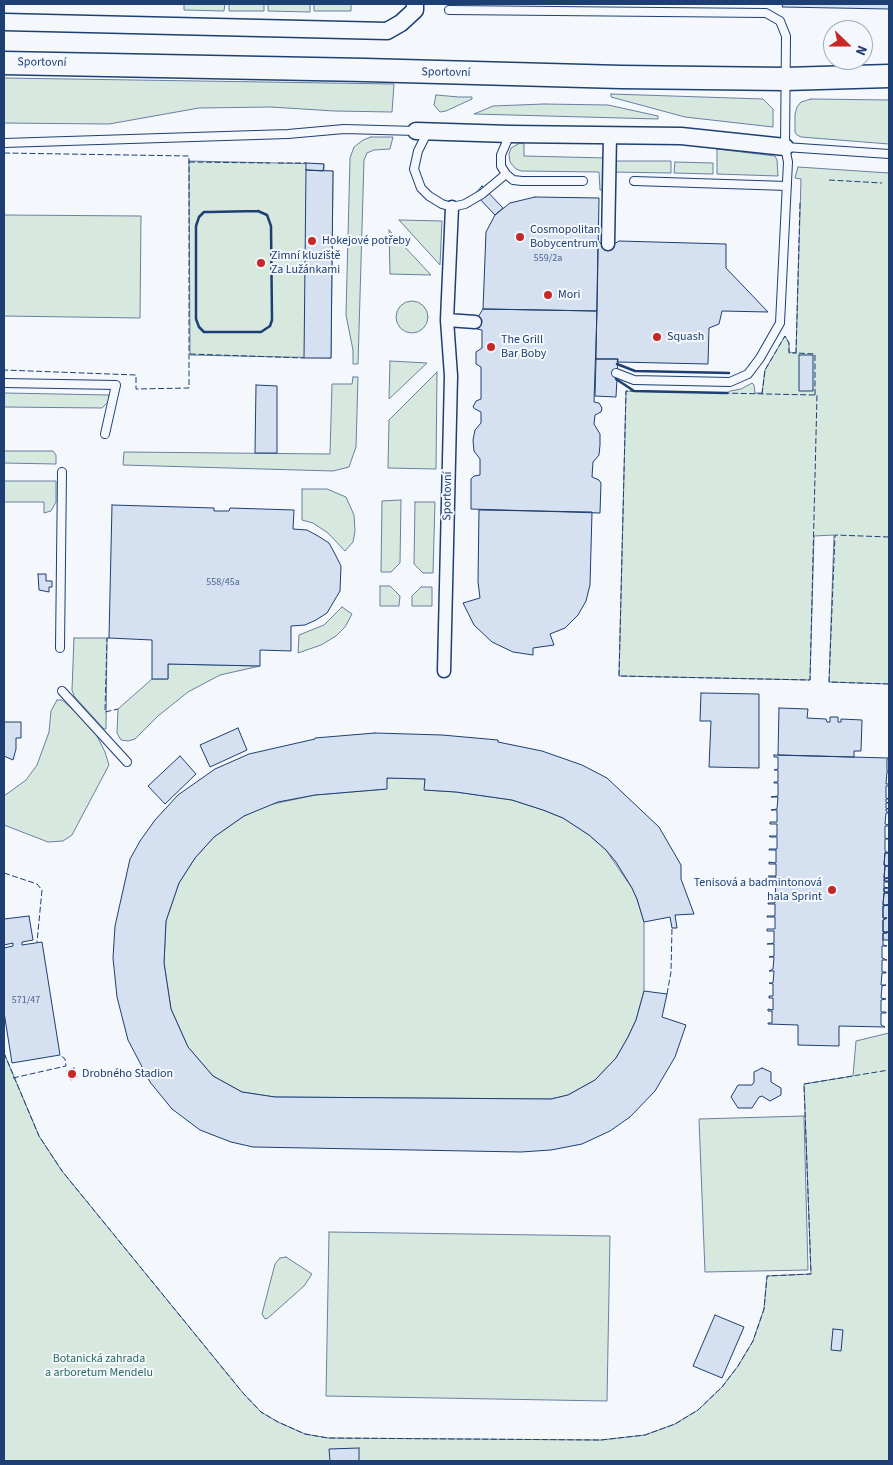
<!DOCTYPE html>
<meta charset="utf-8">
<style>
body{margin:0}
#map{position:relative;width:893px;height:1465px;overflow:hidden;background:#f4f7fb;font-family:"Source Sans 3",sans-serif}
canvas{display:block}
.frame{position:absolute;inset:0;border:5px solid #1d3f73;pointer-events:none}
.north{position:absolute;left:823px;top:20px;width:50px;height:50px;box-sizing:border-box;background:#f4f7fb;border:1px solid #9eadc5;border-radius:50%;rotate:112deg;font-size:14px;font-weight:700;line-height:20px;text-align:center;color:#1d3f73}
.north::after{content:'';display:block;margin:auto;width:18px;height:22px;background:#c62828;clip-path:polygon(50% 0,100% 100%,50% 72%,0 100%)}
</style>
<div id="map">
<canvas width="893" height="1465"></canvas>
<div class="frame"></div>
<div class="north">N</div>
</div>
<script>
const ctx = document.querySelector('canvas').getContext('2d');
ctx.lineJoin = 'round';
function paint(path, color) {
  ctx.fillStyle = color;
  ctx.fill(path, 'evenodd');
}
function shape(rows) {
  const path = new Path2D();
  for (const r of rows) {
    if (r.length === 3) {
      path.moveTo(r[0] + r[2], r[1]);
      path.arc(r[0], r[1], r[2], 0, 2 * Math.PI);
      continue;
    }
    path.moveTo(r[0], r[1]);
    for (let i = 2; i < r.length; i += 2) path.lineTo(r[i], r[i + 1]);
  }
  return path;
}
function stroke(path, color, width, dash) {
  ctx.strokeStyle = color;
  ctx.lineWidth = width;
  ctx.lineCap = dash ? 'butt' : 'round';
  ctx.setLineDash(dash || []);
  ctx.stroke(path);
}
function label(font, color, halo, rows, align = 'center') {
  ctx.font = font + ' "Source Sans 3",sans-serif';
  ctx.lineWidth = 4;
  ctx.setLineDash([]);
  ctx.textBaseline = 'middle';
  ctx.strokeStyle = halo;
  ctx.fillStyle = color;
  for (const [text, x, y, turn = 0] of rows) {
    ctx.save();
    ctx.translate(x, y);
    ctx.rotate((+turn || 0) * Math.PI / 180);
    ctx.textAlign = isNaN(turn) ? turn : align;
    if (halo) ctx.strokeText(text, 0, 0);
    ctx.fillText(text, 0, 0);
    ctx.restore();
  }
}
const green = shape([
 [184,4,225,4,224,11,184,10,184,4],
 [229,4,264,4,264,11,229,11,229,4],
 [268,4,310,4,310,12,268,11,268,4],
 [314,4,351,4,351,11,314,11,314,4],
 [4,78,394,84,392,112,334,111,271,107,199,108,109,124,4,123,4,78],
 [611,94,763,99,773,109,773,127,685,117,611,97,611,94],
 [436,95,459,97,472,97,472,99,446,111,440,112,434,105,436,95],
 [811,99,889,100,889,144,801,137,797,135,795,132,795,114,797,107,801,102,811,99],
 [544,104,608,105,658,116,658,119,474,114,493,106,544,104],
 [371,137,393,137,390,149,374,150,367,153,364,160,358,364,353,364,353,350,346,315,350,158,354,147,363,140,371,137],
 [520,143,524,144,524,156,607,158,607,190,600,190,599,172,521,171,516,169,510,162,509,154,511,148,520,143],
 [717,149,775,156,777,160,778,176,717,174,717,149],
 [189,161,324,164,324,171,333,171,331,358,190,355,189,161],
 [612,161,671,161,671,173,612,172,612,161],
 [675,162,713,163,713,174,674,173,675,162],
 [798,167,889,173,889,684,829,682,834,535,814,536,810,680,619,676,626,391,727,393,730,391,741,389,752,383,754,385,755,393,762,393,765,370,785,336,789,343,789,352,796,353,801,179,795,178,798,167],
 [4,215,141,216,140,318,4,316,4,215],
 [399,220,442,221,440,265,399,220],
 [389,230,431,275,390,274,389,230],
 [412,317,16],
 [390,361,427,363,389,399,390,361],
 [437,372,436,469,388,468,389,420,437,372],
 [353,377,358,377,356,447,349,467,333,471,123,465,124,452,330,454,332,384,352,384,353,377],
 [4,393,109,395,109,401,102,408,4,407,4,393],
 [4,451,53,451,56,455,56,464,4,463,4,451],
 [4,481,56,481,56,502,51,511,44,513,44,502,4,502,4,481],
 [302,489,327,489,346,497,354,515,355,531,353,542,345,551,328,533,313,523,302,520,302,489],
 [401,500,400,563,391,572,381,572,382,501,401,500],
 [415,502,435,502,433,573,423,573,414,564,415,502],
 [380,586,390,586,400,596,399,606,380,606,380,586],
 [421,587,432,587,432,606,412,606,412,596,421,587],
 [342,607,352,614,345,627,336,636,321,645,298,653,299,635,324,625,342,607],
 [74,638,107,638,106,729,104,729,74,696,72,690,74,638],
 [168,664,260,666,220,675,188,692,158,716,135,739,128,741,121,740,117,733,118,709,152,679,168,679,168,664],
 [57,700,62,700,78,714,96,734,105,752,109,765,72,835,63,841,48,842,4,825,4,796,26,780,37,765,49,732,51,711,57,700],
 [387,778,425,779,425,790,456,792,512,800,543,810,563,818,589,835,606,850,632,888,637,899,644,922,644,991,636,1020,628,1037,616,1058,595,1080,568,1095,551,1099,275,1097,242,1092,213,1076,188,1047,171,1009,164,963,166,921,179,883,195,858,214,837,244,816,268,805,315,795,386,789,387,778],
 [889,1033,889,1461,4,1461,4,1053,39,1136,62,1171,243,1393,261,1412,278,1422,305,1434,328,1438,601,1440,645,1435,675,1424,698,1410,722,1387,738,1366,753,1341,764,1309,767,1276,811,1274,804,1084,853,1076,856,1041,889,1033],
 [804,1116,808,1270,705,1272,699,1119,804,1116],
 [329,1232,610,1236,607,1401,326,1396,329,1232],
 [286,1257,312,1274,304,1286,268,1318,265,1319,262,1314,275,1264,280,1258,286,1257]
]);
const building = shape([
 [783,4,889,4,889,9,782,7,783,4],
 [306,163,324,164,323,171,306,170,306,163],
 [306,170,333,171,331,358,304,358,306,170],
 [482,186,503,208,495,215,475,194,482,186],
 [535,197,599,198,597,311,483,309,486,232,495,215,510,203,535,197],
 [598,240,601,244,614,244,619,241,726,244,726,268,768,312,722,311,719,324,709,328,708,364,617,362,618,359,596,359,598,240],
 [483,309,597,311,594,402,599,403,602,408,601,412,595,415,594,424,600,434,600,445,599,455,593,462,592,477,599,480,601,483,600,513,471,509,471,479,474,476,480,475,480,459,474,451,473,440,475,430,481,423,481,412,475,409,473,407,476,401,481,399,481,367,476,364,476,352,482,348,482,330,477,329,475,322,483,309],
 [799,355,813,355,813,391,799,391,799,355],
 [596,359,618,359,616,397,595,396,596,359],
 [256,385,277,386,277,453,255,453,256,385],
 [112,505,214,508,214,511,229,511,230,508,294,510,293,529,307,530,318,536,329,543,335,554,341,566,340,591,327,613,316,620,305,625,291,626,291,651,260,650,260,666,168,664,168,679,152,679,152,640,109,638,112,505],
 [479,510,592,512,590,585,586,601,578,615,565,628,550,634,554,645,533,648,533,655,513,652,492,642,474,625,463,603,480,598,478,582,479,510],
 [38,574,46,574,46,581,52,581,52,587,49,587,49,592,39,590,38,574],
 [701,693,759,694,759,768,709,767,711,721,700,721,701,693],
 [779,708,808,709,807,718,826,719,827,722,830,722,830,717,838,717,838,722,841,722,841,719,862,720,861,751,854,751,854,757,778,755,779,708],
 [4,722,21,722,21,738,16,738,16,749,13,760,4,756,4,722],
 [238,728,247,750,210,767,200,745,238,728],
 [375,733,442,735,498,740,498,742,542,751,582,765,607,778,659,827,681,865,681,879,694,914,675,915,677,928,672,928,670,917,644,922,637,899,632,888,616,862,606,850,589,835,563,818,543,810,512,800,456,792,424,790,425,779,387,778,387,789,315,795,278,802,244,816,214,837,195,858,179,883,166,921,164,963,171,1009,188,1047,213,1076,242,1092,275,1097,551,1099,568,1095,595,1080,616,1058,628,1037,636,1020,644,991,667,994,662,1017,686,1025,675,1057,655,1091,630,1117,610,1131,582,1144,551,1150,521,1152,253,1147,231,1142,200,1130,172,1109,150,1082,128,1040,117,997,113,958,115,926,130,859,140,841,155,820,178,795,215,769,249,754,315,739,315,738,375,733],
 [774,755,889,758,887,759,887,771,889,772,887,772,886,784,889,784,889,786,886,786,886,798,889,799,886,799,886,802,889,803,886,803,886,808,889,809,886,809,886,811,889,813,886,813,885,824,889,825,889,826,885,826,885,838,889,839,885,839,885,851,889,853,885,853,884,865,889,866,885,866,884,878,889,878,884,879,884,881,889,882,884,882,884,887,889,888,884,888,884,892,888,892,888,893,884,893,883,905,888,905,883,906,883,918,887,918,883,920,883,932,888,932,887,933,883,933,883,945,887,946,882,946,882,958,887,960,882,960,882,972,886,972,886,973,882,973,881,985,886,985,882,986,881,998,886,999,881,1000,881,1012,886,1012,886,1013,881,1013,881,1025,885,1027,839,1026,839,1046,798,1045,798,1025,768,1024,768,1023,772,1023,772,1011,768,1011,768,1009,773,1010,773,998,769,998,769,996,773,996,773,984,769,983,773,983,774,971,769,971,773,969,774,957,769,957,774,956,774,944,767,944,774,943,774,931,767,931,767,929,775,929,775,917,767,917,767,916,775,916,775,904,768,904,768,903,775,903,776,877,768,877,768,876,776,876,776,864,769,864,769,862,776,863,776,850,769,850,769,849,777,849,777,837,770,837,769,836,777,836,777,824,770,824,770,822,777,822,777,810,771,810,777,809,778,797,771,797,778,796,778,783,774,783,774,782,778,782,778,770,774,770,778,769,778,757,774,757,774,755],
 [180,756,196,774,165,804,148,786,180,756],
 [885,853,889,853,889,881,884,881,884,879,889,878,884,878,885,866,889,866,884,865,885,853],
 [884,888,889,888,889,940,883,940,883,933,887,933,888,932,883,932,883,920,887,918,883,918,883,906,888,905,883,905,884,893,888,893,888,892,884,892,884,888],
 [29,916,33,940,22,942,22,945,42,942,60,1055,12,1063,4,1012,4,948,13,946,13,943,4,945,4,919,29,916],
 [74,1068,77,1077,71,1080,67,1071,74,1068],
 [762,1068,771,1072,771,1082,781,1088,781,1095,770,1101,762,1096,759,1097,752,1108,738,1108,731,1097,738,1085,752,1085,754,1082,754,1072,762,1068],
 [715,1315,744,1327,722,1378,693,1366,715,1315],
 [833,1329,843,1330,841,1351,831,1350,833,1329],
 [359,1448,359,1461,330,1461,329,1449,359,1448]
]);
const service = shape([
 [449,10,766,13,780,21,786,36,785,147,788,162,780,323,760,358,748,374,730,382,634,380,616,373],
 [428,131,418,151,414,169,421,188,429,196,442,204,452,207,465,204,482,194,506,174],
 [510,134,501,155,501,166,506,174,513,180,522,181,583,181],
 [4,143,288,134,344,129,416,131],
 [785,147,889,154],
 [634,181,787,186],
 [4,383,116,385,105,434],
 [60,648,62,472],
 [62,691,127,762]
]);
const pedestrian = shape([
 [608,244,610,135],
 [447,320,475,322],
 [444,671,451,376,447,320,452,207]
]);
const minor = shape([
 [4,22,387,31,401,23,415,10,415,4],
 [416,131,510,134,681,136,785,147]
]);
const secondary = shape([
 [4,63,365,70,621,77,785,79,889,76]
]);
const fence = shape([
 [4,153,189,156,189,388,136,389,136,375,4,370],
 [189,162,270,163],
 [278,163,306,163],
 [829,180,882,183],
 [800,203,796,353,815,354,815,395,817,395,810,680,619,676,626,391,815,395],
 [190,354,304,358],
 [762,394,765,370,785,336,789,343,789,353,796,353],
 [889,537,835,535,829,682,889,684],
 [109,638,107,638,105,712,118,709],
 [4,873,37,884,42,890,37,942],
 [667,994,671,972,672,928],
 [4,1053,39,1136,62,1171,243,1393,261,1412,278,1422,305,1434,328,1438,601,1440,645,1435,675,1424,698,1410,722,1387,738,1366,753,1341,764,1309,767,1276,811,1274,804,1084,889,1070],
 [13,1078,66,1066,65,1059,60,1055]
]);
const wall = shape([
 [258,211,267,215,271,226,272,320,270,326,261,332,204,332,199,327,196,319,196,226,199,217,204,212,209,212,258,211],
 [617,364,635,371,729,373],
 [616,379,634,391,727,393]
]);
const markers = [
 [520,237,5,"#c62828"],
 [312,241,5,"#c62828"],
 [261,263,5,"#c62828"],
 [548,295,5,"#c62828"],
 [657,337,5,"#c62828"],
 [491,347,5,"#c62828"],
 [832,890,5,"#c62828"],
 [72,1074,5,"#c62828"]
];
const numberNames = [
 ["559/2a",548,259],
 ["558/45a",223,583],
 ["571/47",26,1001]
];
const streetNames = [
 ["Sportovní",42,63,1],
 ["Sportovní",446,73,1],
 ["Sportovní",448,496,-89]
];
const poiNames = [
 ["Cosmopolitan",530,230],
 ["Bobycentrum",530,244],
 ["Hokejové potřeby",322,241],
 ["Zimní kluziště",271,256],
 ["Za Lužánkami",271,270],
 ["Mori",558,295],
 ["Squash",667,337],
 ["The Grill",501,340],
 ["Bar Boby",501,354],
 ["Tenisová a badmintonová",822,883,"right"],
 ["hala Sprint",822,897,"right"],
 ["Drobného Stadion",82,1074]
];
const parkNames = [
 ["Botanická zahrada",99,1359],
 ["a arboretum Mendelu",99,1373]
];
paint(green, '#d7e8df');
stroke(green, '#687fa3', 1);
paint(building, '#d5e0f0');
stroke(building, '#1d3f73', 1);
stroke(service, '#1d3f73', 10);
stroke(pedestrian, '#1d3f73', 15);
stroke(minor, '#1d3f73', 19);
stroke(secondary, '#1d3f73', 25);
stroke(service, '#f4f7fb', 8);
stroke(pedestrian, '#f4f7fb', 12);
stroke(minor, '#f4f7fb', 16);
stroke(secondary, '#f4f7fb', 22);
stroke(fence, '#1d3f73', 1, [6, 2.5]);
stroke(wall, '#1d3f73', 2.5);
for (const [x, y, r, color] of markers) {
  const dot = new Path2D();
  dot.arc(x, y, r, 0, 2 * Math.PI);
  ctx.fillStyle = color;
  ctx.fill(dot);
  stroke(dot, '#f4f7fb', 2);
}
label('10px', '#4b6792', null, numberNames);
label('12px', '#1d3f73', '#f4f7fb', streetNames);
label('12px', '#1d3f73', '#f4f7fb', poiNames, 'left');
label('12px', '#2c6c60', '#f4f7fb', parkNames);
</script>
